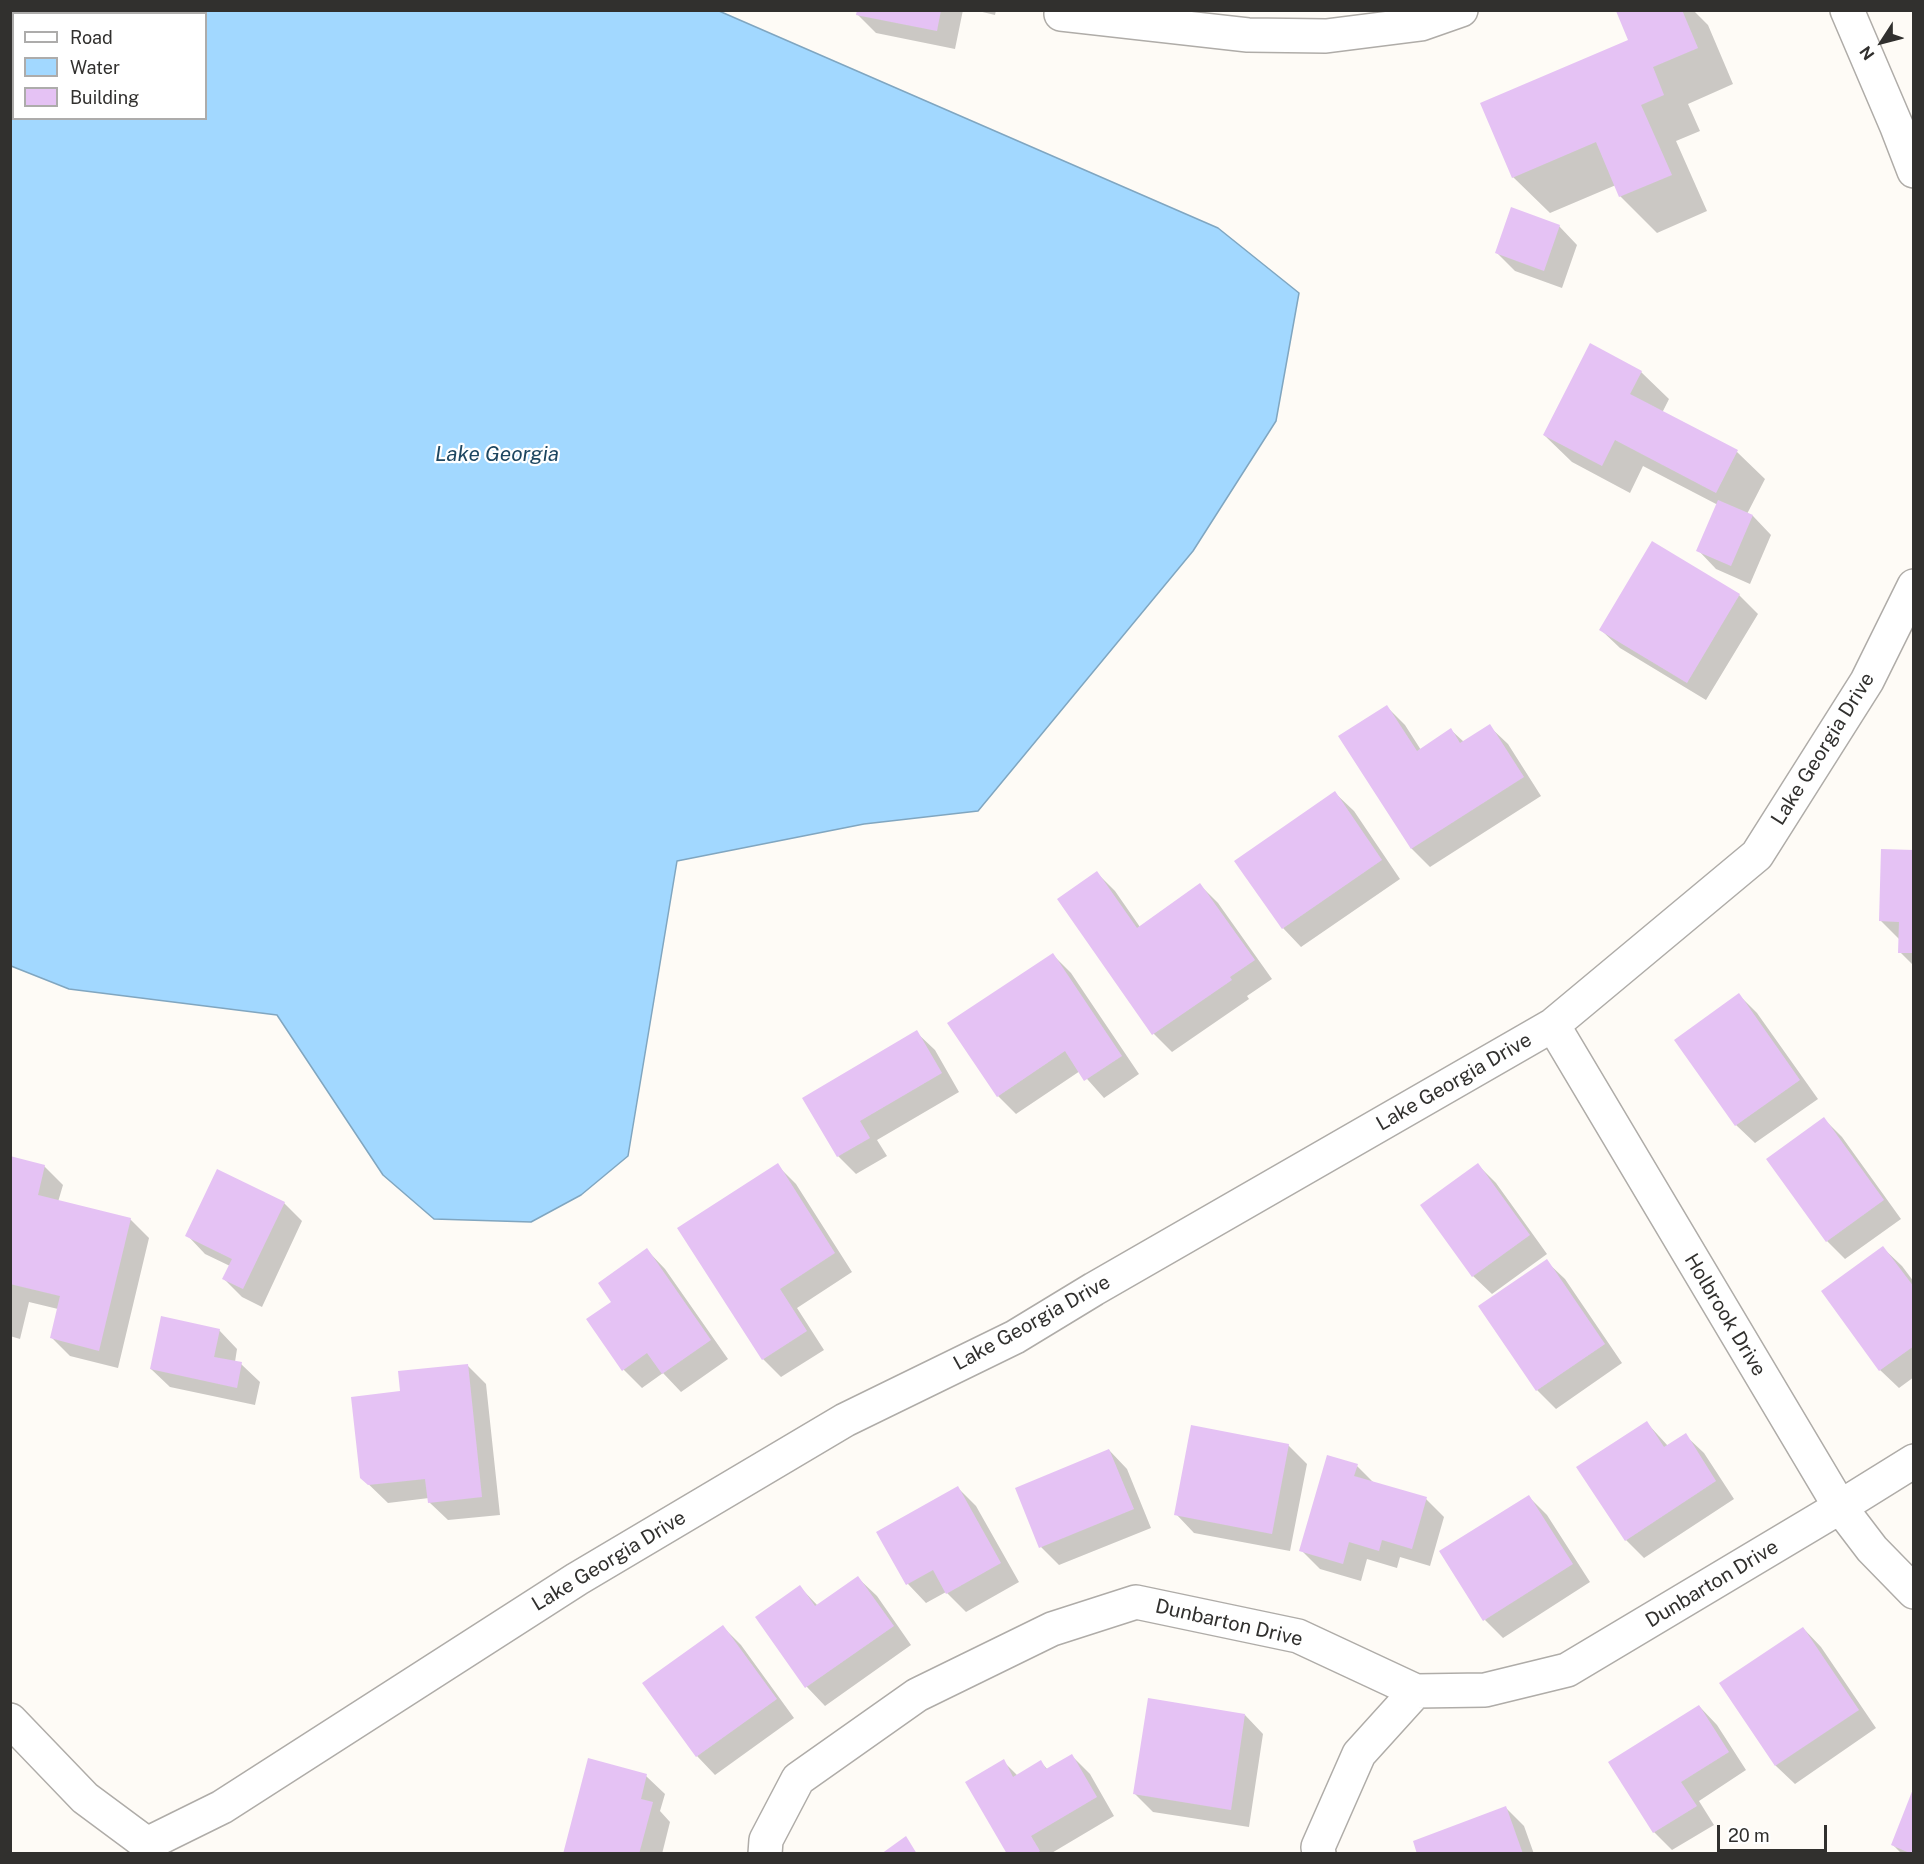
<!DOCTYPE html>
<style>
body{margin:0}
#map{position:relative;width:1924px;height:1864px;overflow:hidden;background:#fefbf6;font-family:"Public Sans",sans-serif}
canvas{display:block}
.frame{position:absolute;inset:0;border:12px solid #31302e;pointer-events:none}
.legend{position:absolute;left:12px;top:12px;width:195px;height:108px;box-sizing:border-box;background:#fff;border:2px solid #adacab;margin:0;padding:8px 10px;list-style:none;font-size:18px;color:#31302e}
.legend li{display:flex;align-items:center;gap:12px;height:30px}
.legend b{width:30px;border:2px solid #adacab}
.north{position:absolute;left:1852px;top:12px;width:60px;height:60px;-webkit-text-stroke:4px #fff;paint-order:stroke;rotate:234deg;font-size:16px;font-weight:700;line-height:24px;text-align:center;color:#31302e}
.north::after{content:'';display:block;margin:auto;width:21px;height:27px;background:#31302e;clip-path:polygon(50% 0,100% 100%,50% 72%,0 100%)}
.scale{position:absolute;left:1717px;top:1825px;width:110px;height:27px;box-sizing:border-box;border:3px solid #31302e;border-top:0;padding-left:8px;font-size:18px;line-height:21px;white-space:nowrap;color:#31302e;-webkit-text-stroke:4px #fff;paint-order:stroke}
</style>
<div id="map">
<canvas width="1924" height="1864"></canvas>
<div class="frame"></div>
<ul class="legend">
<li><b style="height:8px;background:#fff"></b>Road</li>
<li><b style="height:16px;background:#a2d8ff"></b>Water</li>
<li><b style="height:16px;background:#e5c2f4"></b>Building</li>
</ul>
<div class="north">N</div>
<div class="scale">20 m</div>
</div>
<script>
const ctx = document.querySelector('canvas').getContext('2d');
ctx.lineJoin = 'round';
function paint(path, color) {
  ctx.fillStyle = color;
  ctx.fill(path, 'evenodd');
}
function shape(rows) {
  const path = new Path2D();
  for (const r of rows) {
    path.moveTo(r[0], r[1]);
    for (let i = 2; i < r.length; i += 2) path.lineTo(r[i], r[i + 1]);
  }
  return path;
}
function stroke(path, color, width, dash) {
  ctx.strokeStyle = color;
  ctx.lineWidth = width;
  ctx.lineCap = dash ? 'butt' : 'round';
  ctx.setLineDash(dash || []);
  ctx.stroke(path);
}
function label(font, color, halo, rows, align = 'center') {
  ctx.font = font + ' "Public Sans",sans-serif';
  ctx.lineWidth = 4.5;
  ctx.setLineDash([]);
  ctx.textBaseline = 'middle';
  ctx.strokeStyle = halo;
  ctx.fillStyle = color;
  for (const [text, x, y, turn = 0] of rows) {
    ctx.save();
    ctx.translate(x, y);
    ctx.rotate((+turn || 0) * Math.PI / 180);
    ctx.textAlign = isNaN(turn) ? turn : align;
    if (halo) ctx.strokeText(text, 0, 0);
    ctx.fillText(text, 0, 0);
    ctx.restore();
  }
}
const water = shape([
 [10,11,719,11,1218,228,1299,293,1276,421,1193,551,978,811,864,824,677,861,628,1156,581,1195,531,1222,434,1219,383,1175,277,1015,69,989,11,966,10,11],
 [14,14,206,14,206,118,14,118,14,14]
]);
const shadow = shape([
 [858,10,963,10,955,49,876,33,857,14],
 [974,10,996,10,995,15],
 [1621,10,1693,10,1708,25,1733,84,1688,104,1700,131,1676,141,1707,211,1657,233,1620,196,1616,185,1550,213,1513,177,1630,41,1618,12],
 [1559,226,1577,245,1562,288,1515,271,1496,252],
 [1641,372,1669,399,1662,413,1737,452,1765,479,1747,514,1753,516,1771,535,1750,584,1716,569,1698,550,1718,505,1643,466,1630,493,1572,462,1544,435],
 [1653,543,1739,595,1758,614,1706,700,1620,648,1601,630],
 [1387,707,1405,725,1421,750,1451,730,1464,742,1489,726,1508,744,1541,796,1430,867,1412,849,1340,737],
 [1335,793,1354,811,1400,879,1301,947,1283,928],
 [1914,852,1914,966,1900,952,1899,939,1881,921],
 [1097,873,1115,891,1140,927,1200,885,1218,903,1272,979,1247,996,1249,999,1172,1052,1154,1034,1059,899],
 [1053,955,1071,973,1139,1074,1104,1098,1080,1071,1016,1114,998,1096],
 [1739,995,1757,1013,1818,1099,1755,1143,1736,1125],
 [916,1032,935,1050,959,1092,877,1140,887,1156,856,1174,838,1156,804,1098],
 [1824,1119,1842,1137,1901,1219,1845,1259,1827,1241],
 [10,1158,44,1166,63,1185,58,1202,130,1219,149,1238,118,1368,70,1356,52,1338,58,1309,29,1302,20,1339,10,1336],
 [777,1165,796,1184,852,1272,797,1308,824,1350,781,1377,763,1359],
 [1478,1165,1496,1183,1547,1254,1492,1294,1473,1276],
 [284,1203,302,1221,262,1307,242,1297,224,1279,230,1266,205,1254,187,1235],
 [1883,1248,1902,1266,1914,1282,1914,1377,1899,1388,1880,1370],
 [647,1250,665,1269,728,1359,681,1392,663,1373,642,1388,624,1370,613,1302],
 [1546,1261,1565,1279,1622,1363,1556,1409,1537,1390,1480,1307],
 [219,1330,237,1349,235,1362,241,1364,260,1382,255,1405,170,1387,151,1369],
 [468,1366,486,1384,500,1515,448,1520,429,1502,429,1498,388,1503,361,1477,402,1393],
 [1647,1423,1668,1446,1685,1435,1704,1453,1734,1499,1644,1558,1626,1540],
 [1288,1445,1307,1464,1290,1551,1194,1533,1176,1514],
 [1109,1450,1127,1469,1151,1528,1059,1565,1041,1547],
 [1357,1466,1375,1484,1426,1499,1444,1517,1430,1566,1400,1557,1397,1568,1367,1559,1361,1581,1320,1569,1301,1550],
 [958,1488,976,1506,1019,1582,966,1612,946,1592,926,1603,908,1584,878,1533],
 [1529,1497,1547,1515,1590,1582,1503,1638,1485,1620],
 [858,1578,877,1596,911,1645,825,1706,807,1687,757,1617,800,1587,818,1606],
 [723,1627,741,1645,794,1718,715,1775,697,1756,644,1684],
 [1803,1628,1821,1647,1876,1728,1795,1784,1776,1766,1721,1683],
 [1699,1706,1717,1725,1746,1770,1699,1801,1714,1825,1672,1850,1654,1832],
 [1245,1715,1263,1734,1249,1827,1153,1812,1134,1793],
 [1072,1756,1090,1774,1114,1816,1050,1854,1009,1854,1003,1761,1018,1776,1041,1762,1048,1770],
 [646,1776,665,1794,660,1811,670,1822,662,1854,565,1854],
 [1914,1793,1914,1854,1902,1854,1893,1845],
 [1505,1807,1524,1826,1534,1854,1419,1854]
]);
const building = shape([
 [857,10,941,10,937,31,856,15],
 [1682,10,1698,48,1653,67,1664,95,1641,105,1672,175,1619,197,1596,142,1512,178,1480,103,1628,40,1616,11],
 [1511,207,1560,225,1544,271,1495,253],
 [1590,343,1642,371,1630,394,1738,450,1716,493,1615,440,1602,466,1543,435],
 [1718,500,1753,515,1731,566,1696,551],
 [1652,541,1740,594,1687,683,1599,630],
 [1387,705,1417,751,1451,728,1460,743,1490,724,1524,777,1411,849,1338,736],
 [1335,791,1382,860,1282,929,1234,861],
 [1881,849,1914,850,1914,953,1898,953,1899,922,1879,921],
 [1097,871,1137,928,1200,883,1255,960,1230,977,1232,980,1152,1035,1057,899],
 [1053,953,1122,1056,1084,1081,1065,1051,997,1097,947,1023],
 [1739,993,1800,1080,1735,1126,1674,1040],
 [917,1030,942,1073,860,1121,870,1138,837,1157,802,1098],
 [1824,1117,1884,1200,1826,1242,1766,1159],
 [10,1156,45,1165,38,1195,131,1218,99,1351,50,1338,60,1296,10,1284],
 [778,1163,835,1253,780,1289,807,1331,762,1360,677,1228],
 [1478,1163,1530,1235,1472,1277,1420,1205],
 [217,1169,285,1202,243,1289,222,1279,232,1259,185,1236],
 [1883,1246,1914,1287,1914,1346,1879,1371,1821,1291],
 [647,1248,711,1340,662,1374,647,1353,622,1371,586,1319,611,1302,598,1283],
 [1547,1259,1605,1344,1536,1391,1478,1306],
 [161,1316,220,1329,214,1357,242,1362,237,1388,150,1369],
 [468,1364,482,1497,428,1503,425,1479,368,1485,360,1478,351,1397,400,1391,398,1371],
 [1647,1421,1664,1447,1686,1433,1716,1481,1625,1541,1576,1467],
 [1191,1425,1289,1444,1272,1534,1174,1515],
 [1109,1449,1134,1509,1039,1548,1015,1488],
 [1327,1455,1358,1464,1354,1476,1427,1497,1412,1549,1382,1540,1379,1551,1349,1542,1343,1564,1299,1551],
 [958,1486,1001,1563,946,1594,933,1570,906,1585,876,1532],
 [1529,1495,1573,1564,1483,1621,1439,1551],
 [858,1576,894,1626,805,1688,755,1617,800,1585,815,1606],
 [723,1625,777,1699,696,1757,642,1683],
 [1803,1627,1859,1710,1775,1766,1719,1683],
 [1148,1698,1245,1714,1231,1810,1133,1794],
 [1699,1705,1729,1752,1681,1782,1697,1806,1653,1833,1608,1762],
 [1072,1754,1097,1797,1031,1836,1040,1851,1036,1854,1007,1854,965,1782,1004,1759,1013,1777,1041,1760,1046,1769],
 [588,1758,647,1774,641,1799,653,1802,639,1854,563,1854],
 [1913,1789,1914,1854,1912,1854,1891,1845],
 [1506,1806,1523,1854,1417,1854,1413,1841],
 [906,1836,917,1854,881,1854]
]);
const minor = shape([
 [1847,10,1897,127,1914,171],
 [1061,14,1248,35,1326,36,1421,24,1461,10],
 [1553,1025,1840,1507,1872,1549,1914,1592],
 [10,1720,85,1798,147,1844,222,1807,577,1579,845,1420,1015,1337,1094,1289,1553,1025,1757,855,1867,681,1914,586],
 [765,1854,766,1840,798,1779,917,1695,1052,1629,1136,1602,1298,1636,1416,1691,1485,1690,1567,1670,1840,1507,1914,1461],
 [1319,1854,1318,1847,1359,1754,1416,1691]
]);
const streetNames = [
 ["Lake Georgia Drive",1823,749,-58],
 ["Lake Georgia Drive",1454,1082,-30],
 ["Holbrook Drive",1725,1315,59],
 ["Lake Georgia Drive",1032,1323,-29],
 ["Lake Georgia Drive",609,1561,-31],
 ["Dunbarton Drive",1712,1584,-31],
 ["Dunbarton Drive",1229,1623,13]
];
const waterNames = [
 ["Lake Georgia",497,455]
];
paint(water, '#a2d8ff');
stroke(water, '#80a6c0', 1.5);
paint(shadow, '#0003');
paint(building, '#e5c2f4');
stroke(minor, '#afaca8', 36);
stroke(minor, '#fff', 33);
label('20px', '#31302e', '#fff', streetNames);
label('italic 21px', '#1d4660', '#fff', waterNames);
</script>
